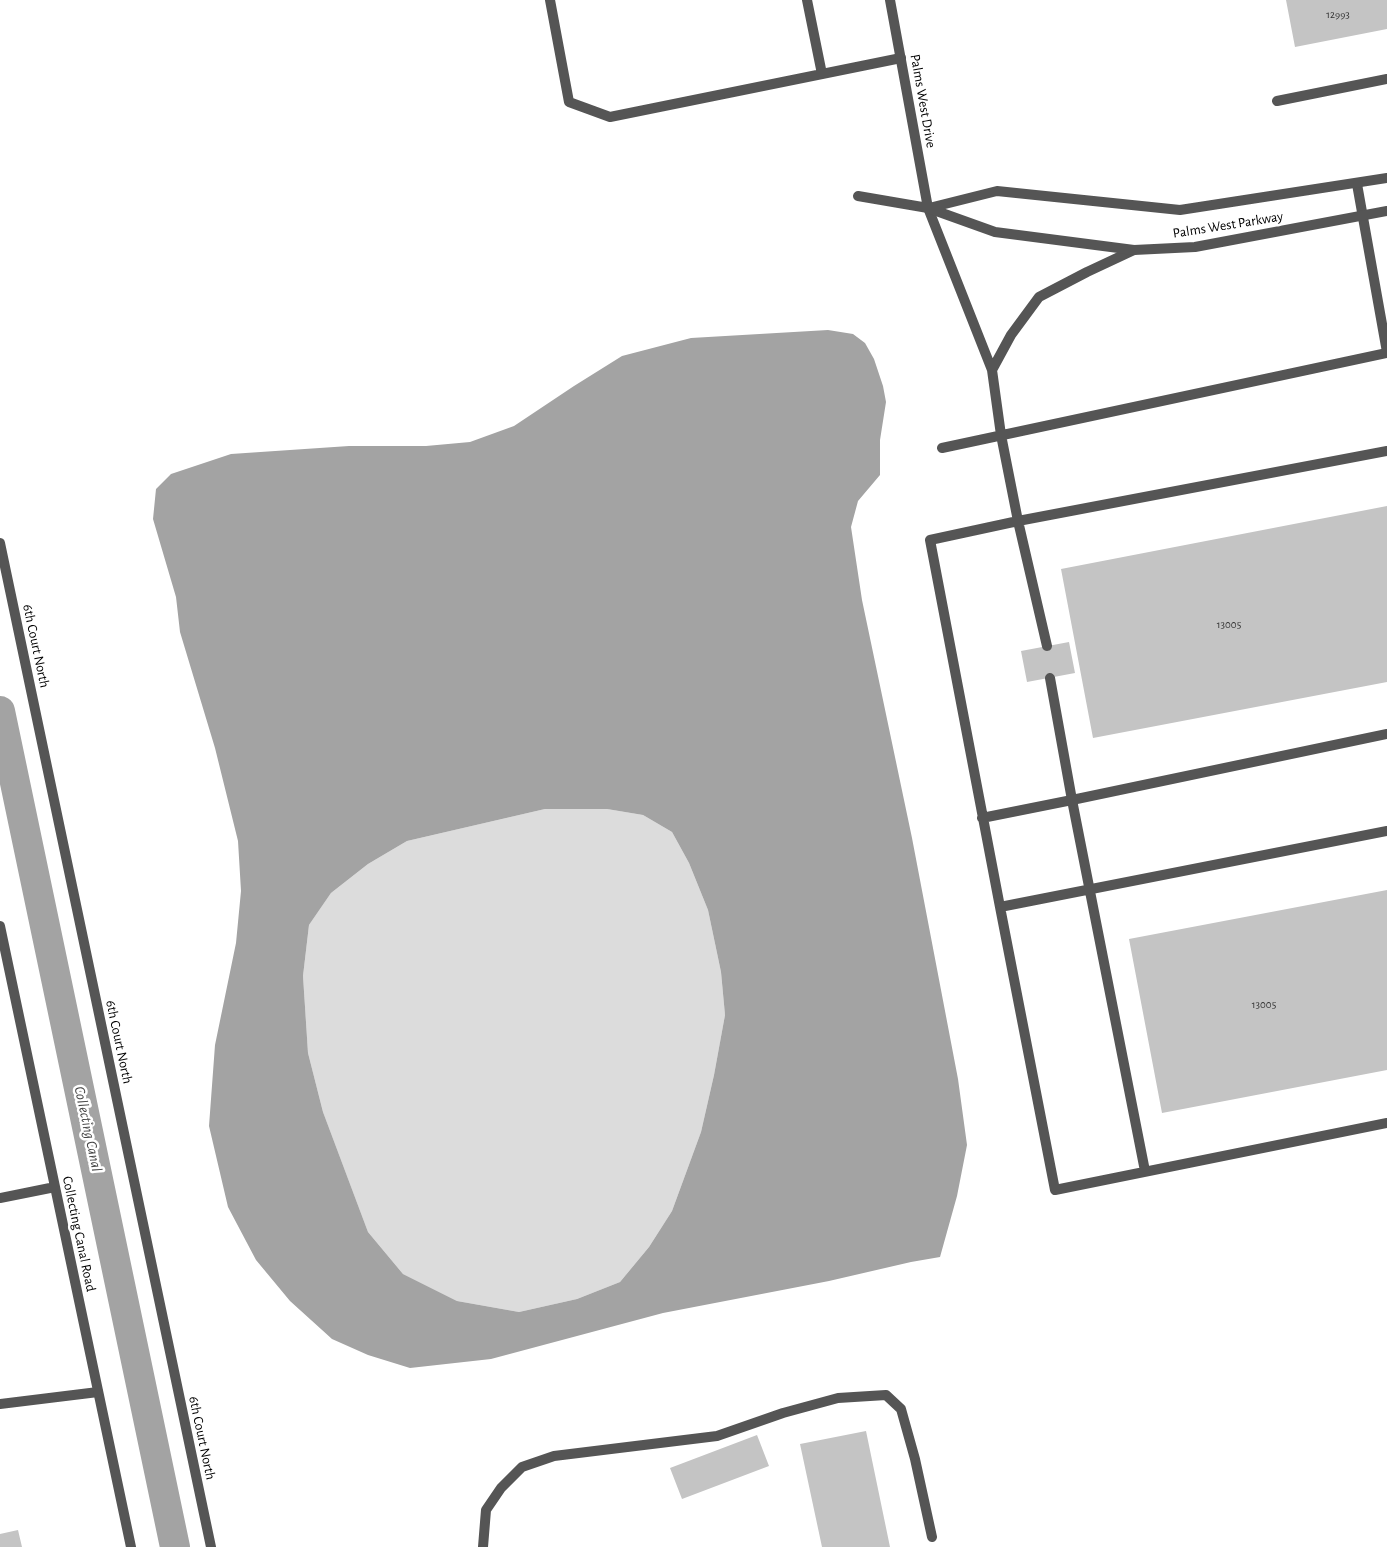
<!DOCTYPE html>
<style>
body{margin:0}
canvas{display:block;background:#fff}
</style>
<canvas width="1387" height="1547"></canvas>
<script>
const ctx = document.querySelector('canvas').getContext('2d');
ctx.lineJoin = 'round';
function paint(path, color) {
  ctx.fillStyle = color;
  ctx.fill(path, 'evenodd');
}
function shape(rows) {
  const path = new Path2D();
  for (const r of rows) {
    path.moveTo(r[0], r[1]);
    for (let i = 2; i < r.length; i += 2) path.lineTo(r[i], r[i + 1]);
  }
  return path;
}
function stroke(path, color, width, dash) {
  ctx.strokeStyle = color;
  ctx.lineWidth = width;
  ctx.lineCap = dash ? 'butt' : 'round';
  ctx.setLineDash(dash || []);
  ctx.stroke(path);
}
function label(font, color, halo, rows, align = 'center') {
  ctx.font = font + ' "Alegreya Sans",sans-serif';
  ctx.lineWidth = 5;
  ctx.setLineDash([]);
  ctx.textBaseline = 'middle';
  ctx.strokeStyle = halo;
  ctx.fillStyle = color;
  for (const [text, x, y, turn = 0] of rows) {
    ctx.save();
    ctx.translate(x, y);
    ctx.rotate((+turn || 0) * Math.PI / 180);
    ctx.textAlign = isNaN(turn) ? turn : align;
    if (halo) ctx.strokeText(text, 0, 0);
    ctx.fillText(text, 0, 0);
    ctx.restore();
  }
}
const green = shape([
 [545,809,607,809,643,815,672,832,689,863,708,910,721,972,725,1015,714,1075,701,1132,672,1211,649,1247,620,1282,577,1299,519,1312,457,1301,403,1274,368,1232,323,1112,308,1053,303,976,309,925,331,893,368,864,407,841]
]);
const water = shape([
 [828,330,853,334,865,343,874,359,883,386,886,402,880,440,880,475,858,501,851,527,862,600,912,838,958,1079,967,1145,957,1196,940,1257,911,1262,829,1281,663,1313,491,1359,410,1368,368,1355,332,1339,290,1301,256,1260,228,1207,209,1126,215,1045,236,943,241,891,238,841,215,748,180,632,176,597,153,519,156,489,171,474,231,454,349,446,426,446,470,442,514,426,574,386,622,356,691,338],
 [545,809,607,809,643,815,672,832,689,863,708,910,721,972,725,1015,714,1075,701,1132,672,1211,649,1247,620,1282,577,1299,519,1312,457,1301,403,1274,368,1232,323,1112,308,1053,303,976,309,925,331,893,368,864,407,841]
]);
const canal = shape([
 [0,711,175,1547]
]);
const building = shape([
 [1286,0,1387,0,1387,29,1295,47],
 [1387,506,1387,682,1093,738,1061,569],
 [1069,642,1075,673,1027,682,1021,651],
 [1387,890,1387,1070,1162,1113,1129,939],
 [866,1431,890,1547,822,1547,800,1444],
 [757,1435,769,1466,682,1499,670,1468],
 [18,1530,22,1547,0,1547,0,1534]
]);
const lane = shape([
 [550,0,569,102,610,117,901,58],
 [807,0,822,74],
 [1277,101,1387,79],
 [1357,184,1387,352],
 [928,208,992,370,1001,435,1018,521,1047,646],
 [992,370,1011,335,1039,297,1087,272,1134,250],
 [942,448,1387,353],
 [1050,678,1072,800,1145,1171],
 [982,818,1072,800,1387,734],
 [1387,831,1000,907,1055,1190,1387,1123],
 [1000,907,930,540,1018,521,1387,451],
 [0,1404,98,1392],
 [483,1547,486,1510,501,1488,522,1467,554,1456,717,1436,783,1413,838,1398,886,1395,901,1409,915,1459,932,1537]
]);
const street = shape([
 [890,0,928,208],
 [858,196,928,208,995,232,1134,250,1195,247,1387,211],
 [929,208,997,191,1180,210,1387,178],
 [0,543,211,1547],
 [0,926,131,1547],
 [0,1198,55,1187]
]);
const numberNames = [
 ["12993",1338,15],
 ["13005",1229,625],
 ["13005",1264,1005]
];
const streetNames = [
 ["Palms West Drive",923,101,80],
 ["Palms West Parkway",1228,225,-9],
 ["6th Court North",36,646,78],
 ["6th Court North",119,1042,78],
 ["Collecting Canal Road",79,1234,78],
 ["6th Court North",202,1438,78]
];
const waterNames = [
 ["Collecting Canal",88,1129,78]
];
paint(green, '#dcdcdc');
paint(water, '#a3a3a3');
stroke(canal, '#a3a3a3', 30);
paint(building, '#c4c4c4');
stroke(lane, '#555', 10);
stroke(street, '#555', 10);
label('11px', '#313131', null, numberNames);
label('14px', '#000', '#fff', streetNames);
label('italic 15px', '#444', '#fff', waterNames);
</script>
